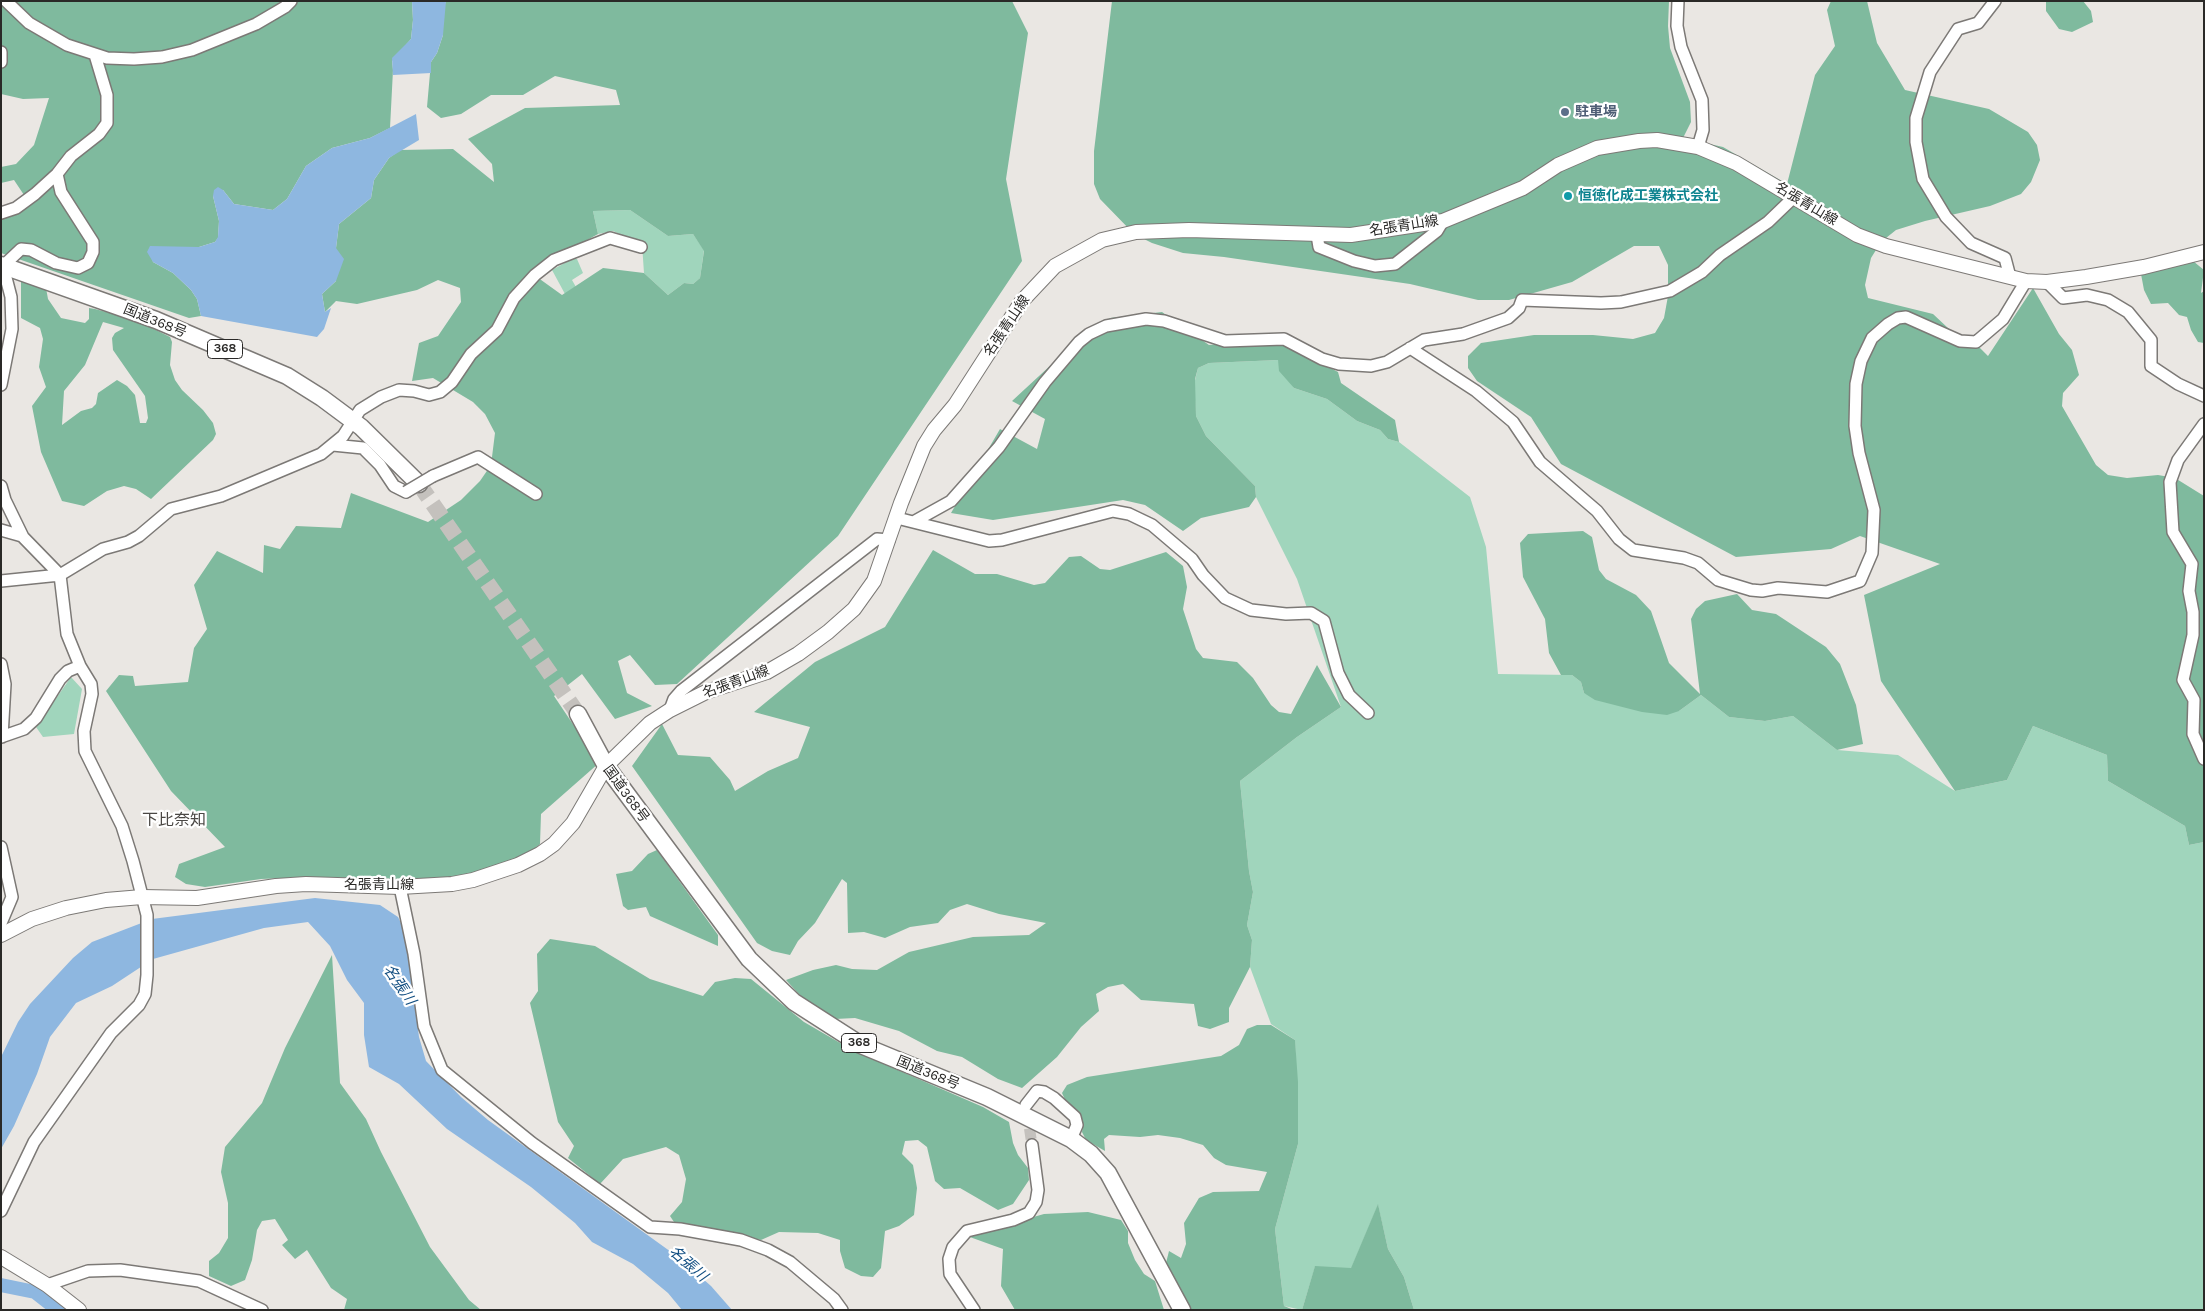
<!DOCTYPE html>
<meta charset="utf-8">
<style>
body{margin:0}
#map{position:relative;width:2205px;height:1311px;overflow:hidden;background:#eae7e3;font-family:Karla,sans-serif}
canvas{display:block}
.frame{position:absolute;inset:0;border:2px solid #2a2927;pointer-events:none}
</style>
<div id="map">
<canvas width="2205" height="1311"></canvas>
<div class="frame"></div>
</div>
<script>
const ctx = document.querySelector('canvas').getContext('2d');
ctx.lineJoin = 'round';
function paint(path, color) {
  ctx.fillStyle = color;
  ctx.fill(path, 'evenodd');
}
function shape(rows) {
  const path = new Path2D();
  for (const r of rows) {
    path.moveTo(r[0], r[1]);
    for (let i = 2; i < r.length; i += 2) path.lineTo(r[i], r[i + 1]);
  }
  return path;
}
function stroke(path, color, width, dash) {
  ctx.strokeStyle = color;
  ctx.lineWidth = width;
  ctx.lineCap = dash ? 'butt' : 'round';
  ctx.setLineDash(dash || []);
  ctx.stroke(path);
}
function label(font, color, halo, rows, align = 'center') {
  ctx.font = font + ' Karla,"Noto Sans JP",sans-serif';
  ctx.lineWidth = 4.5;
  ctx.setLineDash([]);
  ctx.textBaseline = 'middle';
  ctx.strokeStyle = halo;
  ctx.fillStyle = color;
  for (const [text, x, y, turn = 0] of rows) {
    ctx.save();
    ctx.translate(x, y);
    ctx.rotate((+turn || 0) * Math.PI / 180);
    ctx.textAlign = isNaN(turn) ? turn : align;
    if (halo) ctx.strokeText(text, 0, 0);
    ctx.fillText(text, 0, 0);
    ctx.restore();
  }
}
const green = shape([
 [630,210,668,236,693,234,704,250,700,278,693,284,684,283,668,295,644,273,642,244,613,231,598,234,593,211],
 [572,259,577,259,583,273,572,280,576,287,565,294,552,270],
 [1278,360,1294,388,1327,399,1357,421,1380,430,1388,439,1399,442,1470,497,1486,547,1498,674,1572,675,1581,682,1584,693,1679,711,1701,695,1729,717,1765,721,1793,716,1837,750,1898,755,1955,791,2007,780,2033,726,2107,755,2108,781,2185,826,2189,845,2204,842,2204,1310,1414,1310,1404,1277,1388,1249,1378,1205,1351,1269,1315,1267,1302,1310,1284,1306,1275,1229,1298,1144,1295,1040,1271,1024,1250,967,1252,940,1247,925,1253,892,1249,871,1240,781,1297,737,1341,707,1297,579,1256,497,1255,486,1206,436,1196,416,1194,384,1198,368,1209,363],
 [71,677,82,689,74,734,43,737,36,727]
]);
const forest = shape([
 [1,1,412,1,413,20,411,39,392,61,393,70,390,128,370,138,332,148,306,166,287,199,273,210,234,204,223,190,213,196,219,221,218,238,215,242,199,247,150,247,153,262,173,273,191,290,197,299,201,316,189,318,1,253,1,216,30,204,14,180,1,183,1,167,16,164,34,145,49,98,23,99,1,94],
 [446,1,1012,1,1028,33,1006,179,1022,261,838,536,677,684,655,685,630,655,618,661,627,693,652,706,615,719,582,674,554,696,599,763,541,814,540,844,532,851,499,866,465,876,436,880,311,877,261,879,205,887,186,884,175,877,179,864,225,847,171,791,106,691,119,675,133,676,135,686,188,682,194,648,207,629,194,585,217,551,263,573,264,545,280,549,296,526,341,528,351,493,428,522,461,500,480,481,491,465,495,433,485,414,473,402,433,378,412,381,419,343,438,336,461,302,460,288,438,280,417,290,357,304,336,301,325,312,322,294,336,281,336,248,339,224,371,198,374,180,389,158,400,150,453,149,494,182,492,164,468,139,525,108,620,105,616,90,555,76,523,95,491,95,461,114,441,118,427,107,431,62,437,53,443,35,443,10],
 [630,210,668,236,693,234,704,251,700,278,693,284,684,283,668,295,644,273,603,268,562,295,530,272,598,234,593,211],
 [1112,1,1669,1,1668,26,1670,48,1690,102,1691,122,1683,138,1723,147,1787,184,1815,75,1835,46,1827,10,1831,1,1867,1,1877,43,1905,90,1989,109,2028,132,2037,145,2040,160,2031,182,2021,194,1990,206,1925,221,1896,230,1881,242,1871,258,1865,285,1868,298,1933,314,1964,343,1979,347,1988,356,2033,288,2059,334,2072,350,2079,375,2063,393,2062,406,2096,465,2108,475,2127,478,2158,475,2175,478,2204,496,2204,842,2189,845,2185,826,2108,781,2107,755,2033,726,2007,780,1955,791,1881,681,1864,595,1940,564,1860,536,1831,549,1736,557,1561,464,1531,417,1477,381,1468,368,1468,356,1481,343,1534,335,1593,335,1633,339,1655,333,1664,318,1668,296,1668,265,1659,246,1634,246,1572,282,1509,300,1478,300,1410,284,1224,257,1183,253,1152,243,1134,234,1100,199,1094,184,1094,151],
 [2046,1,2083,1,2091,11,2093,22,2072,32,2059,29,2046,11],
 [2193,261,2204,270,2201,293,2204,291,2204,343,2198,342,2191,330,2187,317,2179,315,2168,303,2151,304,2144,290,2141,274],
 [21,281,46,288,48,299,61,318,85,323,89,319,89,308,95,309,136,320,170,337,172,342,170,365,175,380,182,390,203,410,213,423,216,434,213,440,151,499,136,489,124,486,107,491,84,506,62,501,41,452,32,406,46,387,39,367,43,339,40,328,21,318],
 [103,322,124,328,115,333,112,338,113,350,145,396,148,418,146,423,140,423,135,395,127,386,117,380,98,393,96,404,92,408,81,411,62,425,64,391,85,365],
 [1162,312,1209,345,1274,338,1338,372,1341,383,1395,420,1399,442,1388,439,1380,430,1357,421,1327,399,1294,388,1279,371,1278,360,1209,363,1198,368,1195,379,1196,416,1206,436,1255,486,1256,497,1249,507,1201,518,1183,531,1145,505,1123,500,993,520,951,513,1000,429,1037,449,1045,419,1012,401,1079,339,1110,318],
 [1583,531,1592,537,1599,570,1606,579,1636,595,1651,611,1669,663,1700,694,1691,619,1696,609,1705,601,1737,594,1752,610,1776,614,1826,647,1840,664,1856,705,1863,744,1837,750,1793,716,1765,721,1729,717,1701,695,1679,711,1667,715,1642,712,1595,700,1584,693,1581,682,1572,675,1561,675,1549,653,1545,619,1523,577,1520,543,1528,534],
 [933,550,975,574,997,574,1034,585,1045,583,1069,557,1081,556,1100,569,1110,570,1166,552,1183,566,1187,587,1183,609,1196,649,1203,658,1237,662,1253,678,1271,705,1279,712,1291,714,1317,665,1341,707,1297,737,1240,781,1249,871,1253,892,1247,925,1252,940,1250,967,1229,1008,1229,1022,1210,1029,1198,1026,1194,1004,1141,1000,1123,984,1108,987,1096,994,1099,1011,1081,1027,1057,1057,1022,1088,998,1079,962,1057,937,1051,899,1031,855,1018,835,1019,808,1004,786,980,813,970,836,965,852,969,877,970,909,952,973,937,1029,935,1046,923,999,914,967,904,950,910,938,923,910,927,885,938,864,932,848,933,847,883,842,879,815,923,798,941,790,955,772,951,757,943,632,766,662,724,678,755,710,757,730,780,735,791,768,771,798,758,810,727,754,712,815,662,885,627],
 [657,850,718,935,718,946,650,916,646,907,628,910,623,906,616,874,632,871,648,854],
 [550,939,595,946,650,979,703,996,715,982,735,978,751,979,804,1022,854,1051,983,1107,1009,1122,1013,1143,1018,1155,1028,1168,1029,1180,1013,1204,998,1210,960,1188,944,1189,935,1181,927,1147,918,1140,905,1141,902,1154,913,1165,917,1188,914,1215,899,1226,885,1231,881,1268,873,1277,861,1276,845,1268,840,1251,840,1240,818,1233,779,1232,761,1240,674,1222,670,1216,682,1202,686,1179,679,1155,666,1147,623,1159,600,1184,568,1158,574,1146,558,1122,530,1003,538,991,537,954],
 [332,955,340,1083,366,1119,381,1152,430,1247,469,1300,481,1310,344,1310,347,1299,331,1288,307,1250,295,1259,282,1245,288,1240,275,1219,262,1221,257,1230,252,1260,245,1280,231,1286,209,1276,209,1261,219,1253,228,1238,228,1203,221,1172,225,1147,262,1103,285,1048],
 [1257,1025,1271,1025,1295,1040,1298,1082,1298,1144,1275,1229,1284,1306,1294,1310,1191,1310,1166,1263,1169,1251,1181,1258,1186,1244,1184,1223,1199,1198,1213,1192,1259,1191,1267,1172,1226,1165,1214,1158,1203,1145,1180,1138,1158,1135,1140,1137,1109,1135,1104,1139,1105,1151,1086,1140,1082,1132,1083,1125,1078,1112,1067,1104,1062,1093,1067,1085,1087,1077,1221,1056,1239,1045,1247,1029],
 [1378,1204,1388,1249,1404,1277,1414,1310,1302,1310,1315,1266,1351,1268],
 [1088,1212,1121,1220,1128,1231,1128,1243,1135,1260,1144,1274,1155,1281,1164,1310,1015,1310,1001,1286,1003,1249,967,1236,1044,1214]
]);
const water = shape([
 [412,1,446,1,443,35,437,53,431,62,431,73,393,75,392,58,411,39,413,20],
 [416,114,419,140,389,158,374,180,371,198,339,224,336,248,344,259,336,281,322,294,325,312,331,308,324,329,317,337,201,316,197,299,191,290,173,273,153,262,147,252,150,246,199,247,215,242,218,237,219,221,213,196,214,190,218,187,223,190,234,204,273,210,287,199,306,166,332,148,370,138],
 [315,898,380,905,398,917,405,931,419,1037,426,1061,461,1097,488,1120,678,1257,711,1286,732,1310,682,1310,668,1293,633,1264,592,1242,575,1223,531,1187,447,1129,399,1084,369,1067,364,1035,364,1003,347,980,330,946,308,922,264,928,153,959,112,986,76,1003,50,1037,37,1074,14,1126,1,1149,1,1057,18,1022,30,1004,73,958,92,942,152,919]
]);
const river = shape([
 [1,1285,35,1292,58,1310]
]);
const minorTunnel = shape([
 [1027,1112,1032,1145]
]);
const highwayTunnel = shape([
 [419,484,578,714]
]);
const minor = shape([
 [6,1,29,23,67,45,107,58,134,59,162,57,192,50,256,24,285,7,291,1],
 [1678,1,1677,26,1681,47,1702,100,1703,130,1698,147],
 [1995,1,1978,23,1958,29,1930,72,1916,118,1916,142,1923,179,1946,217,1971,243,2005,258,2010,277],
 [1,52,1,62],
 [1,213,16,208,35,194,57,174,71,156,99,134,107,123,107,95,95,55],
 [1317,235,1319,247,1354,261,1375,266,1395,264,1437,231,1443,221],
 [2047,282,2063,298,2087,295,2108,300,2128,312,2151,340,2151,366,2178,384,2204,396],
 [1410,348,1476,391,1513,422,1540,462,1597,511,1619,539,1633,550,1684,558,1698,563,1718,580,1751,590,1762,591,1778,588,1827,592,1860,581,1872,553,1874,510,1859,453,1855,426,1856,384,1861,361,1872,338,1888,324,1898,318,1906,317,1960,341,1976,342,2003,319,2026,281],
 [1,385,12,329,11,297,3,266,21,249,31,250,56,263,78,268,88,263,93,252,93,242,61,192,57,174],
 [2204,424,2178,460,2170,482,2173,532,2192,564,2189,591,2193,612,2193,635,2183,680,2194,700,2193,734,2204,759],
 [333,445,363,448,380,465,394,486,406,492],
 [433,476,478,457,536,494],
 [1,486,5,500,23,537,60,575,67,634,80,666,91,684,92,694,84,731,85,751,122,826,133,861,147,915,147,975,145,994,139,1005,111,1033,34,1142,1,1211],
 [897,518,989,541,1002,540,1113,511,1129,514,1152,525,1192,559,1203,575,1225,598,1251,610,1286,614,1311,613,1324,621,1338,673,1349,695,1368,713],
 [915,521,951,501,999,447,1045,382,1079,342,1089,334,1106,326,1146,319,1164,321,1225,341,1284,339,1322,359,1339,364,1371,366,1387,362,1424,340,1463,334,1508,318,1519,308,1522,300,1601,303,1621,302,1670,291,1702,272,1720,255,1768,222,1794,197],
 [1,530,22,536],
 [1,581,60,575,103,549,128,542,139,536,171,509,221,496,321,454,343,436,360,410,381,397,399,390,414,391,429,395,440,392,452,382,471,354,497,330,514,298,535,275,554,260,610,238,641,247],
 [1,664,5,684,2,737],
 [670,710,674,699,681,691,877,539,889,540],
 [1,737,24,729,36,718,60,679,68,671,80,666],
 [1,847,12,897,1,923],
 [400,887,414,954,424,1026,442,1070,532,1143,650,1227,680,1229,741,1240,768,1250,790,1262,834,1299,842,1310],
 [1026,1105,1037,1091,1044,1092,1054,1098,1075,1117,1077,1125,1071,1139],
 [47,1285,88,1271,120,1270,199,1281,262,1310],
 [974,1310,950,1274,949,1259,953,1247,967,1231,1013,1220,1029,1213,1036,1202,1038,1190,1032,1145]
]);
const major = shape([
 [1,935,32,919,66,908,106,900,142,897,197,898,276,886,306,884,400,887,452,884,473,880,518,865,540,854,554,844,573,823,606,766,650,723,670,710,706,692,767,672,798,654,828,632,854,609,874,581,901,503,924,446,934,430,955,405,1022,301,1055,266,1102,240,1136,232,1189,230,1351,235,1443,221,1523,188,1558,165,1597,148,1639,141,1657,140,1698,147,1736,163,1857,235,1886,246,2026,281,2047,282,2086,277,2144,267,2204,252],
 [1,1257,47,1285,79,1310]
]);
const highway = shape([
 [1,265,156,320,287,376,322,398,361,427,419,484],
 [578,714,606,766,749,959,794,1002,861,1045,987,1097,1071,1139,1091,1154,1108,1173,1182,1310]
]);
const minorBridge = shape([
 [406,492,433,476]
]);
const markers = [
 [1565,112,5,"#5c6f8a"],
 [1568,196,5,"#0f9aa8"]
];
const shields = [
 [225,349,35],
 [859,1043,35]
];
const shieldNames = [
 ["368",225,349],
 ["368",859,1043]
];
const serviceNames = [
 ["駐車場",1575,112]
];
const cultureNames = [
 ["恒徳化成工業株式会社",1578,196]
];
const streetNames = [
 ["名張青山線",1806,204,31],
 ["名張青山線",1404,226,-9],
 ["国道368号",155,321,22],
 ["名張青山線",1007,326,-56],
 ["名張青山線",736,682,-20],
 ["国道368号",626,794,54],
 ["名張青山線",379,885],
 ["国道368号",928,1073,22]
];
const waterNames = [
 ["名張川",399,985,56],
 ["名張川",688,1264,41]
];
const quarterNames = [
 ["下比奈知",174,820]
];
paint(green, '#a0d5bc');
paint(forest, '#7fba9e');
paint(water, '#8eb7e0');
stroke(river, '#8eb7e0', 14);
stroke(minorTunnel, '#c4c1bd', 11, [11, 5.5]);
stroke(highwayTunnel, '#c4c1bd', 16, [16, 8]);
stroke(minor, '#7c7976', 14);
stroke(major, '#7c7976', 16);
stroke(highway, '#7c7976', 19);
stroke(minor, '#fff', 11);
stroke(major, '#fff', 14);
stroke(highway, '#fff', 16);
stroke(minorBridge, '#7c7976', 14, []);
stroke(minorBridge, '#fff', 11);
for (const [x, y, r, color] of markers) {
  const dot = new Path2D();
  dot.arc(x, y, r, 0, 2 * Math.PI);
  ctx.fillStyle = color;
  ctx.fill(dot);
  stroke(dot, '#fff', 2);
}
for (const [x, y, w] of shields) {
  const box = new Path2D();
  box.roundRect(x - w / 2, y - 9.5, w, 19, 4);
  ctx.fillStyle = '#fff';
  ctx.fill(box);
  stroke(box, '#2a2927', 1);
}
label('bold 12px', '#2a2927', null, shieldNames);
label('bold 14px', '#4e5e75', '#fff', serviceNames, 'left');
label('bold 14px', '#0d838f', '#fff', cultureNames, 'left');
label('14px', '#2a2927', '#fff', streetNames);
label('italic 15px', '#134f82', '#fff', waterNames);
label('16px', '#4b4845', '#fff', quarterNames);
</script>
